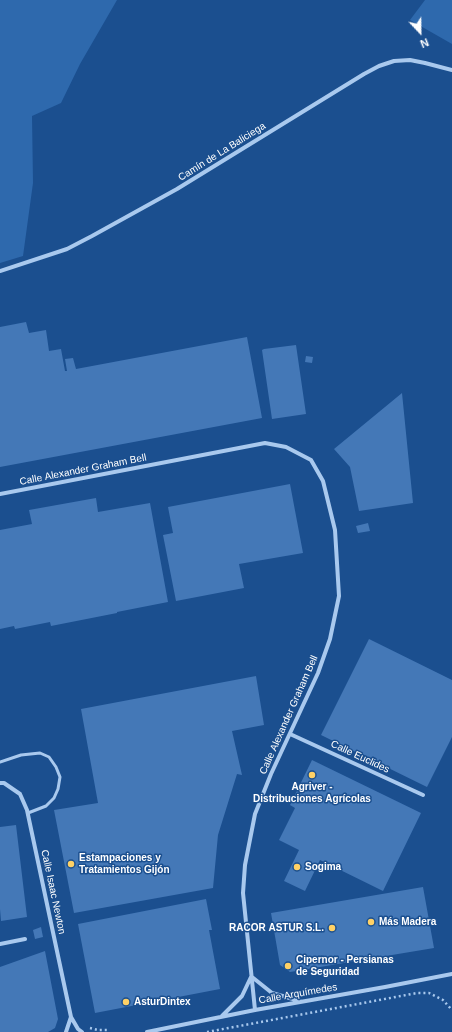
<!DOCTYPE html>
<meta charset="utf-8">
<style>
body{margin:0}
#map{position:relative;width:452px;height:1032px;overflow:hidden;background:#1b4f8f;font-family:Helvetica,sans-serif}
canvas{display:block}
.north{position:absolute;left:400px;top:12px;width:40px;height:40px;-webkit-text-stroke:3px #1b4f8f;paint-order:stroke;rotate:158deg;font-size:11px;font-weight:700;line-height:16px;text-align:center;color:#fff}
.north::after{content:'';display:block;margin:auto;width:14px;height:18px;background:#fff;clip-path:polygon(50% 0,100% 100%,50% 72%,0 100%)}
</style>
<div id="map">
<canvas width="452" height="1032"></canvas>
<div class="north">N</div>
</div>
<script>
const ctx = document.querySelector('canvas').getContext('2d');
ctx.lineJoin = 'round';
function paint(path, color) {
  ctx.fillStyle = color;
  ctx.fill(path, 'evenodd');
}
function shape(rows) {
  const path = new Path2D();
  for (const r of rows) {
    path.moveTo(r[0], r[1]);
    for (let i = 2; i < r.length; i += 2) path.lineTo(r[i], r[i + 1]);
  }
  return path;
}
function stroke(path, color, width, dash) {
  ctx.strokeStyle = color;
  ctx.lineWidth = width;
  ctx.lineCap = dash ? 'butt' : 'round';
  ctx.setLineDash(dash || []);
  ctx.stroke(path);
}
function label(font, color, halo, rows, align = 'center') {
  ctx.font = font + ' Helvetica,sans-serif';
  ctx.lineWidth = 3;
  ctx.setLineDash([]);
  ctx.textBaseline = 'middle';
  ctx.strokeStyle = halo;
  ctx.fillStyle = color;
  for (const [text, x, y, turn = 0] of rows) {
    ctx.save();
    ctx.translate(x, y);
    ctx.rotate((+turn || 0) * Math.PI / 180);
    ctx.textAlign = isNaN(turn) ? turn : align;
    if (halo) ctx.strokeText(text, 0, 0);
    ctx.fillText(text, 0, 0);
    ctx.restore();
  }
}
const green = shape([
 [0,0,117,0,80,64,61,103,32,116,33,183,23,256,0,263],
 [425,0,452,0,452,44,410,20]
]);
const building = shape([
 [26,322,29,333,46,330,49,351,61,349,65,371,67,371,65,359,73,358,76,369,247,337,262,418,0,467,0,327],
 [296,345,306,414,272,419,262,350,264,349],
 [306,356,313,357,312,363,305,362],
 [402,393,413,503,359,511,350,467,334,449],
 [290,484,303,553,239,564,244,588,176,601,163,535,173,533,168,507],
 [96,498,98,512,150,503,168,602,117,612,117,613,51,626,50,622,15,629,14,626,0,629,0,530,32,524,29,510],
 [368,523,370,531,358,533,356,526],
 [369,639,452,680,452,737,427,787,321,735],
 [256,676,264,725,232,731,242,775,237,774,218,835,213,888,74,913,54,810,98,803,81,709],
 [312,760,421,813,383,891,320,860,305,891,284,881,299,850,279,840,295,808,290,805],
 [16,825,27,917,1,921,0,909,0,827],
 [423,887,434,948,290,972,280,965,271,913],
 [206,899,212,930,209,930,220,989,95,1013,78,924],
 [41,927,43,937,35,939,33,930],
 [45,951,58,1019,55,1028,48,1032,0,1032,0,967]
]);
const path = shape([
 [90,1028,98,1030,107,1030,108,1032],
 [207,1032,417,993,429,993,443,1000,452,1010]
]);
const service = shape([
 [0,762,21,755,40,753,49,757,56,767,60,777,58,789,54,798,46,806,28,813]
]);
const minor = shape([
 [0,271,67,249,92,236,177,189,364,74,379,66,394,61,410,60,425,63,452,70],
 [0,494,265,443,286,447,311,460,323,481,335,530,339,596,330,639,318,673,271,774,255,814,245,865,243,893,255,1010],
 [290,734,423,795],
 [0,783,4,783,20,794,27,810,71,1017,78,1029,82,1032],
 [0,944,25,939],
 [252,977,272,993,300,1001],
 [222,1016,242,996,251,977],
 [66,1032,71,1017],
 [147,1032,255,1010,385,987,452,974]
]);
const markers = [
 [312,775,4,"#ffd166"],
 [71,864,4,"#ffd166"],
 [297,867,4,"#ffd166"],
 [371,922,4,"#ffd166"],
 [332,928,4,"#ffd166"],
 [288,966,4,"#ffd166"],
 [126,1002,4,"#ffd166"]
];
const streetNames = [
 ["Camín de La Baliciega",222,152,-32],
 ["Calle Alexander Graham Bell",83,470,-11],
 ["Calle Alexander Graham Bell",289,715,-66],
 ["Calle Euclides",360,757,25],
 ["Calle Isaac Newton",53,892,78],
 ["Calle Arquímedes",298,994,-10]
];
const poiNames = [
 ["Agriver -",312,787,"center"],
 ["Distribuciones Agrícolas",312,799,"center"],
 ["Estampaciones y",79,858],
 ["Tratamientos Gijón",79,870],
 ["Sogima",305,867],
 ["Más Madera",379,922],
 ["RACOR ASTUR S.L.",324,928,"right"],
 ["Cipernor - Persianas",296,960],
 ["de Seguridad",296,972],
 ["AsturDintex",134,1002]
];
paint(green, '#2e69ad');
paint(building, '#4478b7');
stroke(path, '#a9c9ee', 2.5, [2, 3]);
stroke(service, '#a9c9ee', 3);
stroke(minor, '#a9c9ee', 4);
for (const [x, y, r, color] of markers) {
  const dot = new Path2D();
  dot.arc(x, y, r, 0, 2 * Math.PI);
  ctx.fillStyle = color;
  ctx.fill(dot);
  stroke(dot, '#1b4f8f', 1.5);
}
label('10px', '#fff', '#1b4f8f', streetNames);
label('bold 10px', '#fff', '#1b4f8f', poiNames, 'left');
</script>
